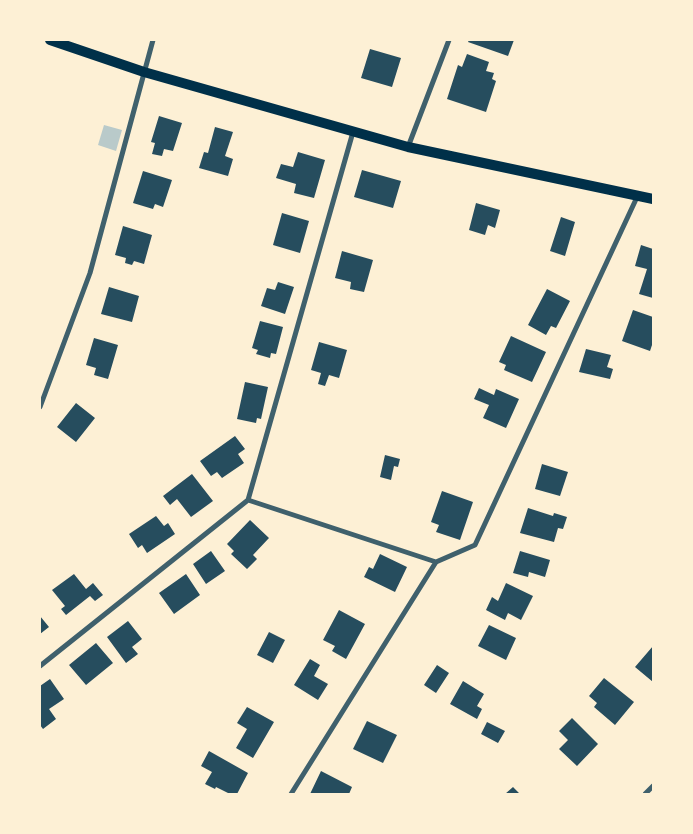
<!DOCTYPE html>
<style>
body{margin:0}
#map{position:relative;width:693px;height:834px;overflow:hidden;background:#fdf0d5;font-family:Raleway,sans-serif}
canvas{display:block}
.frame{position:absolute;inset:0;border:41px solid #fdf0d5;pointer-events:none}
</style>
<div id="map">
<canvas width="693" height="834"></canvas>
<div class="frame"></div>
</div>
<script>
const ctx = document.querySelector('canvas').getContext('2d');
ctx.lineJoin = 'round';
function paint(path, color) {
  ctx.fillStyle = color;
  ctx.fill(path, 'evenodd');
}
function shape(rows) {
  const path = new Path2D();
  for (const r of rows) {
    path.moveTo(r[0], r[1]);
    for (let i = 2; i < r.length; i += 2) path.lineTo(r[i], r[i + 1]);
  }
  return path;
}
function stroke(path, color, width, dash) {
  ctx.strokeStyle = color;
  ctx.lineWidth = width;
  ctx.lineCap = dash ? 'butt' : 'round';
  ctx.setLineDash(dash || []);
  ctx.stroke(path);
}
const green = shape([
 [104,125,122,130,116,151,98,145]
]);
const building = shape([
 [469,40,514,40,508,56,468,42],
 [370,49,401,58,392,87,361,78],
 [467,54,489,62,486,71,494,73,492,79,496,81,486,112,447,99,458,65,462,67],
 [159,116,182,123,173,151,164,149,162,156,152,154,155,143,151,142],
 [215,127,233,132,225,156,233,159,228,176,199,168,204,152,208,153],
 [298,152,325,160,314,198,294,193,296,184,276,178,281,164,293,167],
 [362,170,401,181,393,208,354,197],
 [143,171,172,180,163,207,155,204,153,209,133,203],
 [476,203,500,210,495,228,488,225,485,235,469,230],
 [282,213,309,221,300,253,273,245],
 [561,217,575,222,565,256,550,251],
 [123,226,152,235,144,264,134,261,132,265,125,263,126,258,115,255],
 [641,245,653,249,653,298,639,294,647,269,635,266],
 [342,251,373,260,364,292,350,289,351,282,335,278],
 [278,282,294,287,285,314,261,306,267,288,275,290],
 [109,287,139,296,132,322,101,314],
 [547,289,570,301,556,328,551,326,546,335,528,325],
 [633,310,653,317,653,342,650,351,622,341],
 [260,321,283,327,276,354,271,353,270,358,256,354,258,350,252,348],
 [511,336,546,352,532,382,504,370,506,365,499,362],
 [94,338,118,345,108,379,94,375,96,368,86,365],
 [319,342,347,350,339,378,329,375,325,386,318,384,321,373,311,370],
 [586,349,611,355,607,367,613,369,610,379,579,372],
 [245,382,268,387,261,419,257,418,256,423,237,419],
 [479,388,494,395,496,389,519,399,506,428,483,418,489,405,474,399],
 [76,403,95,418,76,442,57,427],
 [235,436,245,449,238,454,244,463,222,478,217,472,211,476,200,461],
 [385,455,400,459,398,467,394,466,391,480,380,477],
 [542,464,568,472,560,496,535,489],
 [192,474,213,501,191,517,177,499,170,505,163,496],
 [442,491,473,502,460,540,436,532,439,525,431,522],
 [528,508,553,516,554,513,567,517,563,529,558,528,554,542,520,533],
 [156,516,164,526,168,523,175,534,147,553,142,545,138,548,129,534],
 [250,520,269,538,253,555,257,559,247,569,231,554,234,551,227,544],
 [211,551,225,571,206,584,193,564],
 [520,551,550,560,545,577,529,572,528,577,513,573],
 [380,554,407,567,395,592,364,577,369,567,373,569],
 [74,574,86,589,93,583,103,595,95,601,90,596,66,615,61,609,65,606,52,590],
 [186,574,200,595,174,614,159,593],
 [506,583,533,596,521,620,508,613,505,620,486,610,492,597,498,601],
 [339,610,365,624,346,659,332,651,335,646,323,640],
 [40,616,49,627,40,634],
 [128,621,142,639,132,647,138,654,126,663,107,637],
 [489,625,516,638,506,660,478,646],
 [269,632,285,640,273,663,257,655],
 [96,643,113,663,86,685,69,665],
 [653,646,653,682,635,667],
 [310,659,320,665,314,676,328,684,318,700,294,685],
 [437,665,449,673,436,693,424,685],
 [604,678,634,702,615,725,594,707,597,703,589,696],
 [50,679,64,699,49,709,56,719,43,729,40,725,40,686],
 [463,681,484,694,477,706,482,709,477,719,450,704],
 [247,707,274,722,253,758,236,748,247,729,237,723],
 [572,718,598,744,577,766,559,749,568,740,559,731],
 [367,721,397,735,383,763,353,749],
 [487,722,505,731,498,743,481,734],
 [209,751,248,773,237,794,230,794,216,787,215,789,205,784,212,772,201,766],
 [321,771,352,787,349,794,310,794],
 [513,787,520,794,505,794]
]);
const minor = shape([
 [408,147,449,40],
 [40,407,90,273,153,40],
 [248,500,436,562],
 [40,666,248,500,353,132],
 [291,794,436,562,475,545,638,195],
 [645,794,653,786]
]);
const secondary = shape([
 [50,40,144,72,408,147,653,199]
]);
paint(green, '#b9caca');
paint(building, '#264d5e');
stroke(minor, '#3f606c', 5);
stroke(secondary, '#003049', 10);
</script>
